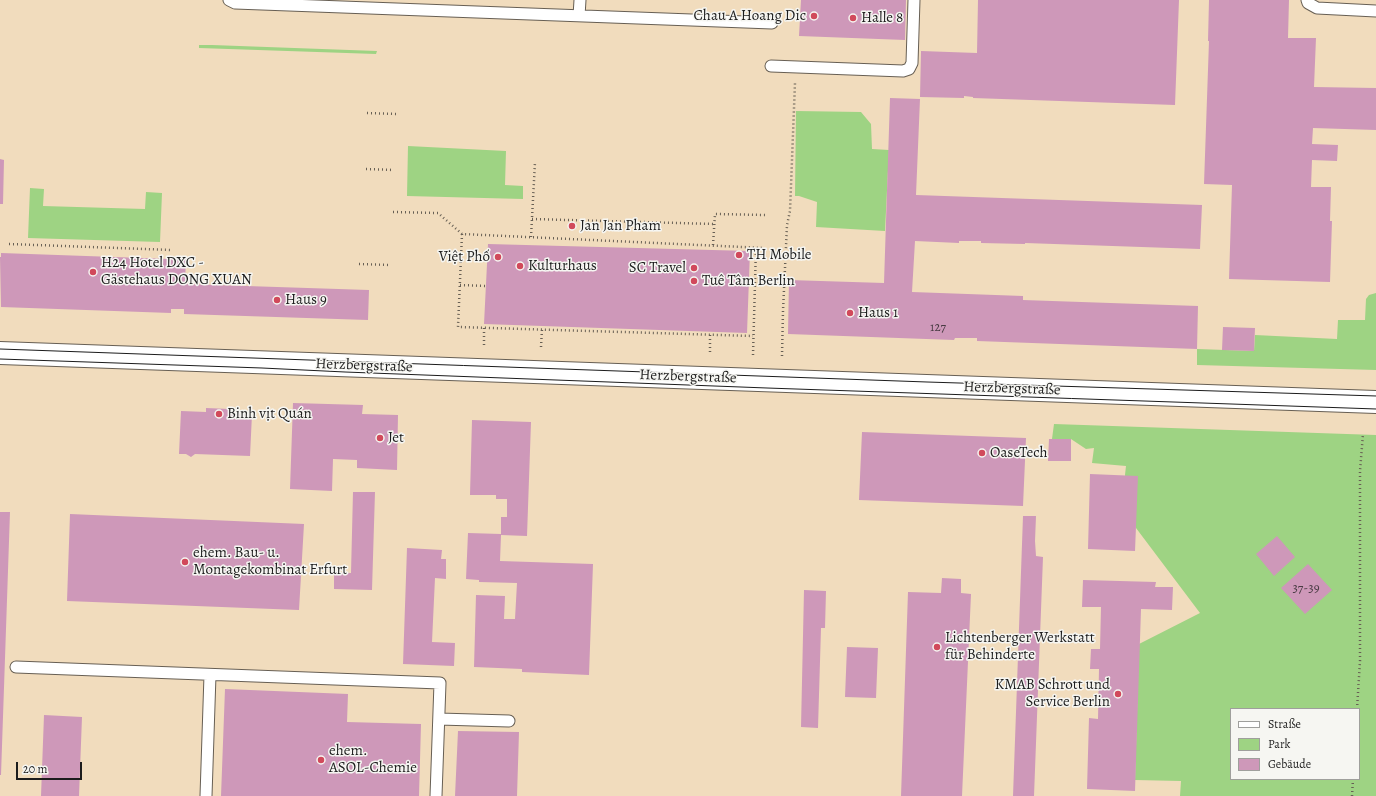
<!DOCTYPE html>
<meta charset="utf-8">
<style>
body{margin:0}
#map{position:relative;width:1376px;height:796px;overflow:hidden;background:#f1dcbd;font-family:Alegreya,serif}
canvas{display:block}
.legend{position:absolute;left:1230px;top:708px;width:130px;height:72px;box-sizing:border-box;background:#f6f6f2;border:1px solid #9f9f9c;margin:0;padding:5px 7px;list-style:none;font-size:12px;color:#1c1c1c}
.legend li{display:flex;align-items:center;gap:8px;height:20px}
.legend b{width:20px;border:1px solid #9f9f9c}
.scale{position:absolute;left:16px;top:762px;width:66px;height:18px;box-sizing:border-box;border:2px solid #1c1c1c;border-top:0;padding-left:5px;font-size:12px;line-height:14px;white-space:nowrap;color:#1c1c1c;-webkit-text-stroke:3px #f6f6f2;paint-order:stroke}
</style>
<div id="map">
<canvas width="1376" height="796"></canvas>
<ul class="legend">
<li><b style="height:5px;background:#fff"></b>Straße</li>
<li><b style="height:11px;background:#9ed383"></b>Park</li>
<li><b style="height:11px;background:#ce98b9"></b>Gebäude</li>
</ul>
<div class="scale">20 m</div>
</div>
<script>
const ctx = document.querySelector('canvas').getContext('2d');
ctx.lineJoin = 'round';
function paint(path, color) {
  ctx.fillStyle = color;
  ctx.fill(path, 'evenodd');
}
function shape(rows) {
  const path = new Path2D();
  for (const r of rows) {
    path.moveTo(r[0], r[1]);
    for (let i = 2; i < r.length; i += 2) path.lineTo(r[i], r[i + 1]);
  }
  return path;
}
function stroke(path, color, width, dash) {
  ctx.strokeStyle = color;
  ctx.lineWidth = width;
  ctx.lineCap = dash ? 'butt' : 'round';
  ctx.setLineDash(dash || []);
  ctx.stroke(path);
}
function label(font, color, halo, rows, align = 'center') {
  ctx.font = font + ' Alegreya,serif';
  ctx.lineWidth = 3;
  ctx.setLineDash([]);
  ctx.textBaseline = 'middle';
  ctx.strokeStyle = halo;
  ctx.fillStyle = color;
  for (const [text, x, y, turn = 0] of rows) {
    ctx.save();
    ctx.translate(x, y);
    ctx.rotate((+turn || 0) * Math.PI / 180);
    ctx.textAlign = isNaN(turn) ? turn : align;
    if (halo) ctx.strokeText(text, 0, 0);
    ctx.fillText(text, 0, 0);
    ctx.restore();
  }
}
const green = shape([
 [199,45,212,45,377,51,376,54,199,48],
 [796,111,861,112,871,124,872,149,889,150,885,231,816,227,817,202,799,196,795,196],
 [408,146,506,151,505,185,523,186,523,199,407,196],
 [30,188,44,189,43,206,145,209,146,192,162,193,160,242,28,238],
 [1376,293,1376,370,1197,365,1197,349,1254,351,1255,335,1337,339,1338,320,1365,320,1366,299,1369,295],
 [1054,424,1376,435,1376,796,1180,796,1181,781,1135,780,1139,644,1200,613,1136,528,1125,475,1126,466,1092,463,1094,448,1086,449,1071,439,1052,439],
 [1231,709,1359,709,1359,779,1231,779]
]);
const building = shape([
 [801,0,906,0,905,40,799,36],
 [978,0,1179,0,1175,105,973,98,973,97,964,96,964,98,920,97,921,51,977,53],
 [1209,0,1289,0,1288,38,1316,38,1314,87,1376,88,1376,130,1313,128,1312,144,1338,145,1337,161,1312,160,1311,187,1331,187,1330,221,1332,221,1330,282,1229,279,1232,185,1204,184,1209,41,1208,41],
 [890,98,920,99,916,195,1202,205,1200,249,1025,243,1025,244,981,243,981,241,959,241,959,243,915,241,912,292,1023,296,1023,300,1198,306,1197,349,977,341,977,338,955,338,954,340,788,334,789,280,884,283],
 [0,159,4,160,3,204,0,204],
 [488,244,750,251,747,333,484,324],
 [1,253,171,259,171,257,186,258,185,284,369,290,368,320,184,314,184,309,171,309,171,313,1,307,0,257,1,257],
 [1223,327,1255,328,1254,351,1222,350],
 [293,403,363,405,362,414,398,415,397,470,357,468,357,460,333,459,332,491,290,489],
 [206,408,230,409,229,413,252,414,250,456,195,454,191,457,186,454,179,454,181,411,206,412],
 [472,420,531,422,527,536,501,535,500,561,593,564,589,675,522,672,522,669,474,667,476,595,505,596,504,619,515,619,517,583,479,582,479,580,466,579,468,533,501,534,501,517,507,517,507,499,496,499,496,495,470,495],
 [862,432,1026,438,1023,506,859,500],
 [1049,439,1071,439,1071,461,1048,461],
 [1090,474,1138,476,1135,551,1088,549],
 [353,492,375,492,372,590,334,589,334,572,351,573],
 [0,512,10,512,1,775,0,775],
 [70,514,304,524,299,610,67,601],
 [1023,516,1036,516,1035,541,1036,556,1043,557,1034,796,1013,796],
 [1277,536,1295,557,1274,576,1256,554],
 [407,548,442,550,441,559,446,559,446,579,435,578,432,642,455,643,454,666,403,664],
 [1308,564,1332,590,1305,614,1281,588],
 [942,578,961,579,961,593,971,594,962,796,901,796,908,592,941,593],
 [1083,580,1156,582,1155,587,1173,587,1172,610,1141,609,1135,791,1087,789,1089,718,1098,719,1099,669,1090,669,1091,649,1100,649,1101,607,1082,607],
 [804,590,826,591,825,628,821,628,818,728,801,727],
 [847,647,878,648,876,698,845,697],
 [225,689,348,694,347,722,421,724,419,796,221,796],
 [44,715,82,717,79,796,41,796],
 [458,731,519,732,517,796,455,796]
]);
const path = shape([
 [367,113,397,114],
 [366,169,394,170],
 [393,212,438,213,462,234,764,248],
 [532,219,714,224],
 [462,234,458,327,753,336],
 [531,237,535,162],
 [9,244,172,250],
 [713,245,715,214,765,215],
 [359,264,391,265],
 [460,285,486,286],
 [710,335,710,353],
 [484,345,484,328],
 [541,347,542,329],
 [753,355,756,247],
 [782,356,783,311,787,225,790,211,795,83],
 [1357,709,1360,661,1360,471,1363,434],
 [1352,796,1353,779]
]);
const service = shape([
 [229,0,235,3,772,23],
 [1307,0,1308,3,1317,8,1376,11],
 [579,16,580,0],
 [771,66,903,71,909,69,912,63,914,0],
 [16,667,440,683,436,796],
 [439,719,509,721],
 [206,796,210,675]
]);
const tertiary = shape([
 [0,353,1376,402]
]);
const tram = shape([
 [0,349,927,382,1376,396],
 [0,359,262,368,345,372,767,388,1376,409]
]);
const markers = [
 [814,16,4,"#d1495b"],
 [853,18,4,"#d1495b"],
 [572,226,4,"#d1495b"],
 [739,255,4,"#d1495b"],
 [498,257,4,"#d1495b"],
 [520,266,4,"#d1495b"],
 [694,268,4,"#d1495b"],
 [93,272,4,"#d1495b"],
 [694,281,4,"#d1495b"],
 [277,300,4,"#d1495b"],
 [850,313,4,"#d1495b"],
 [219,414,4,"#d1495b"],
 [380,438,4,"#d1495b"],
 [982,453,4,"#d1495b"],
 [185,562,4,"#d1495b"],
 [937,647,4,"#d1495b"],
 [1118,694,4,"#d1495b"],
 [321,760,4,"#d1495b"]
];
const numberNames = [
 ["127",938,328],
 ["37-39",1306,589]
];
const poiNames = [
 ["Chau A Hoang Dic",806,16,"right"],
 ["Halle 8",861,18],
 ["Jan Jan Pham",580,226],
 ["TH Mobile",747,255],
 ["Việt Phố",490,257,"right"],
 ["H24 Hotel DXC -",101,263],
 ["Gästehaus DONG XUAN",101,280],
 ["Kulturhaus",528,266],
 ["SC Travel",686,268,"right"],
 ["Tuê Tâm Berlin",702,281],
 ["Haus 9",285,300],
 ["Haus 1",858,313],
 ["Binh vịt Quán",227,414],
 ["Jet",388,438],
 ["OaseTech",990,453],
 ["ehem. Bau- u.",193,553],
 ["Montagekombinat Erfurt",193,570],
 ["Lichtenberger Werkstatt",945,638],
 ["für Behinderte",945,655],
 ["KMAB Schrott und",1110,685,"right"],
 ["Service Berlin",1110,702,"right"],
 ["ehem.",329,751],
 ["ASOL-Chemie",329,768]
];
const streetNames = [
 ["Herzbergstraße",364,366,2],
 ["Herzbergstraße",688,377,2],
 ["Herzbergstraße",1012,389,2]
];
paint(green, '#9ed383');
paint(building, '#ce98b9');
stroke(service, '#675f54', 13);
stroke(tertiary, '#675f54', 24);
stroke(path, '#675f54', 2.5, [1, 3]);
stroke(service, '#fff', 11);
stroke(tertiary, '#fff', 22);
stroke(tram, '#1c1c1c', 1);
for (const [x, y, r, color] of markers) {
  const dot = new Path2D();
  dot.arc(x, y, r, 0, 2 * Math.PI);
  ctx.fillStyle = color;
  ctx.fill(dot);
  stroke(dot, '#f6f6f2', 1.5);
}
label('13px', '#483b43', null, numberNames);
label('15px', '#1c1c1c', '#f6f6f2', poiNames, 'left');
label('15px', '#1c1c1c', '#f6f6f2', streetNames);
</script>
